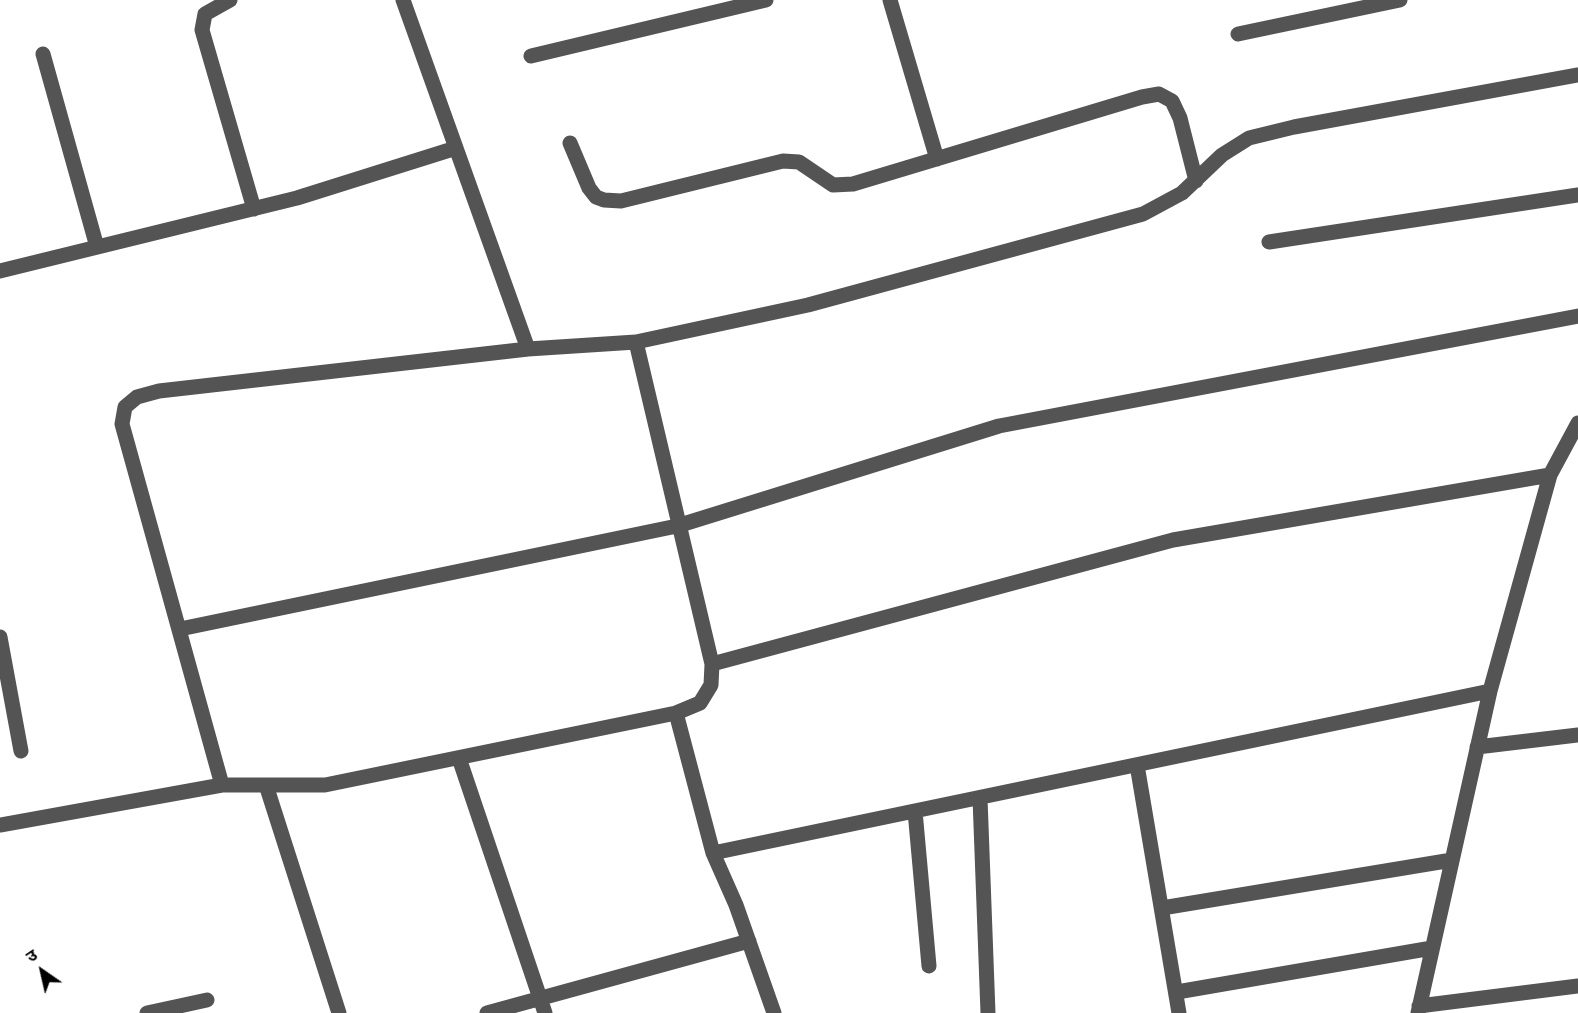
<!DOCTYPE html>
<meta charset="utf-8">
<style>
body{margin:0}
#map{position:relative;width:1578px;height:1013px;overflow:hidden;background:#fff;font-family:"Varela Round","Noto Sans Devanagari",sans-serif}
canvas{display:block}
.north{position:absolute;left:12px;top:941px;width:60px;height:60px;-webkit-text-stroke:4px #fff;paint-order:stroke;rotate:326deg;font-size:16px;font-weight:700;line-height:24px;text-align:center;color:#000}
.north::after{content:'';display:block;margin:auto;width:21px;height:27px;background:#000;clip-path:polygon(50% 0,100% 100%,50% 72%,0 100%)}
</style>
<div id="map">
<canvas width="1578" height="1013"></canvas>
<div class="north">उ</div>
</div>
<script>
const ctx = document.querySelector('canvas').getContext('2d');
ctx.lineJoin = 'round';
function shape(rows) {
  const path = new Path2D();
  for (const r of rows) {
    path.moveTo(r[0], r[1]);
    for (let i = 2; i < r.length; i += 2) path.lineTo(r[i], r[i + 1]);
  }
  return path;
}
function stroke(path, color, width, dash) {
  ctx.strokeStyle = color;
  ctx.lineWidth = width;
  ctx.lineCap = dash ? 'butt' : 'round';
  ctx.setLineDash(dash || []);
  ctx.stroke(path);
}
const minor = shape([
 [230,0,205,14,202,30,254,209],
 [403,0,528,349,636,342,712,664,711,685,700,703,676,713,713,853,1490,691,1418,1013],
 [890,0,937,159],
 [1238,34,1400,0],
 [43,54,97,247],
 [531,56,766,0],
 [570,143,589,188,596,197,604,200,621,201,783,161,799,162,833,185,853,184,1142,97,1159,94,1172,101,1180,118,1196,181],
 [1269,242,1578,195],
 [0,271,297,198,456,148],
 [636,342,808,305,1143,214,1182,193,1222,155,1249,138,1294,127,1578,75],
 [180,629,677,526,999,426,1578,316],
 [0,637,21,751],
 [712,664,1173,540,1550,475,1578,423],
 [1490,691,1550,475],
 [1477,747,1578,735],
 [459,758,545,1013],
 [1137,765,1179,1013],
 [222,785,122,424,125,407,137,397,159,391,528,349],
 [266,785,339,1013],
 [980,798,988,1013],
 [915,811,929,966],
 [0,825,222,785,325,785,676,713],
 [713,853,736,905,774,1013],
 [1162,908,1452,860],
 [1177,992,1432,948],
 [1419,1006,1578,986],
 [147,1013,207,1000],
 [487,1013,749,941]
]);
stroke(minor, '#545454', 15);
</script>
